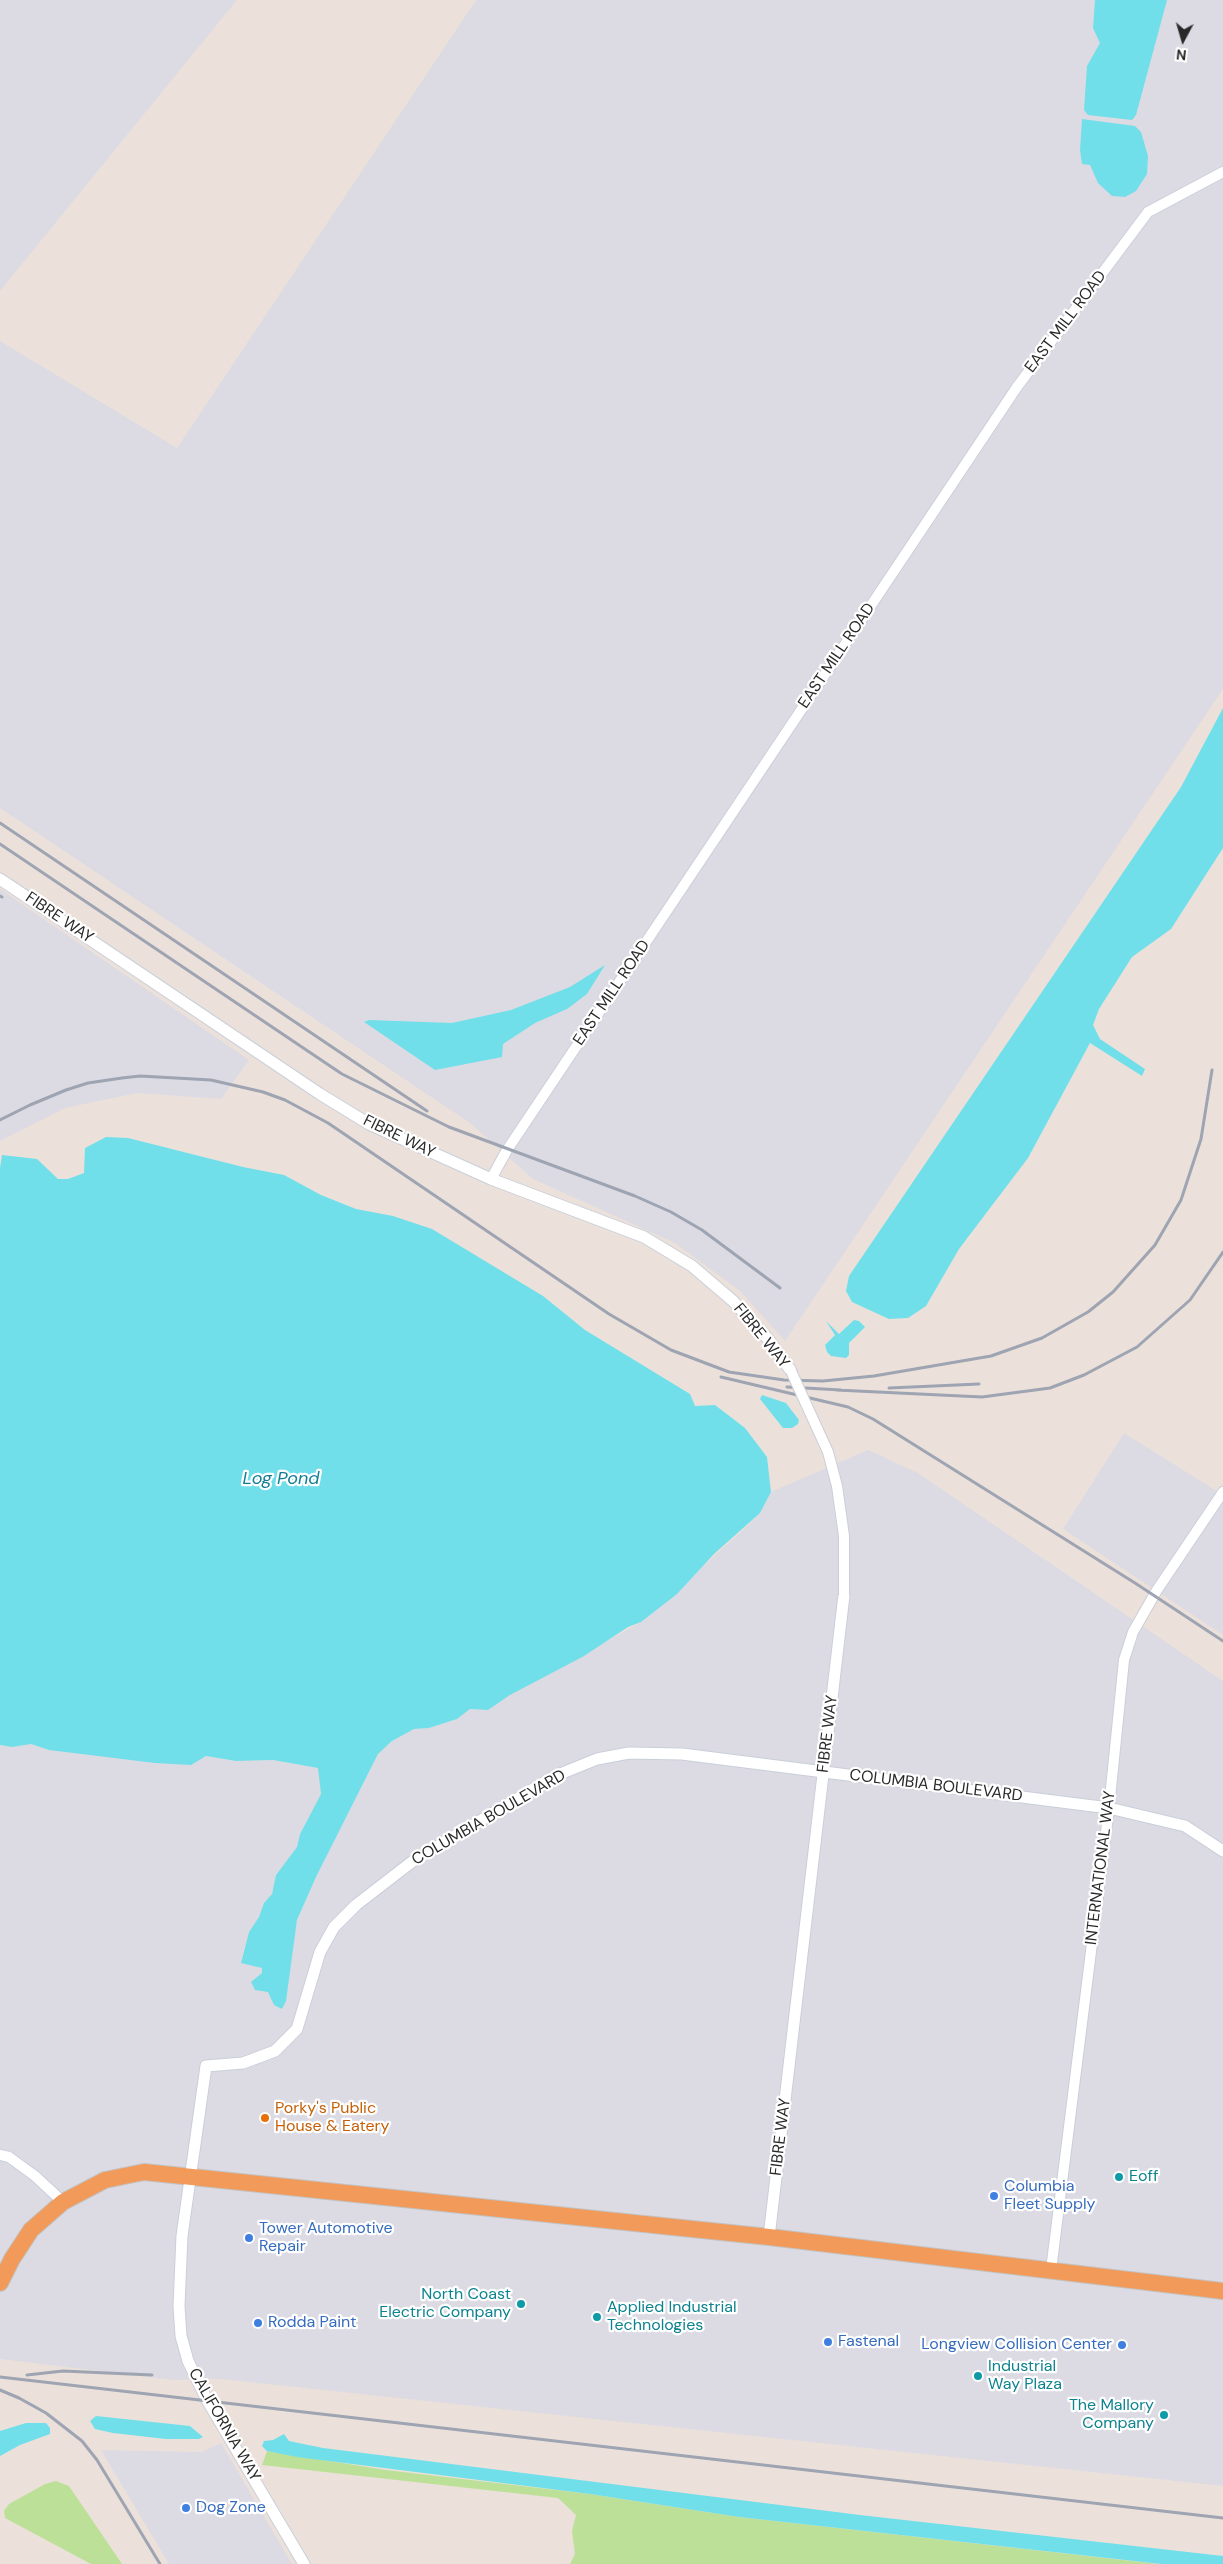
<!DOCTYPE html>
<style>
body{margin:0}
#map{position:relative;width:1223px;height:2564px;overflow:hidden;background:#ebe1da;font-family:"DM Sans",sans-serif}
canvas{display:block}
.north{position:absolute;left:1158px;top:15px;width:50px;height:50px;-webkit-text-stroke:4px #fff;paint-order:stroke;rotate:186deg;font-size:14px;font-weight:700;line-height:20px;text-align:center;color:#292929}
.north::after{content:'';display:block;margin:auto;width:18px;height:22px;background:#292929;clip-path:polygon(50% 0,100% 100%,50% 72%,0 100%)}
</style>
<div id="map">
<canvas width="1223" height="2564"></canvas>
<div class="north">N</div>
</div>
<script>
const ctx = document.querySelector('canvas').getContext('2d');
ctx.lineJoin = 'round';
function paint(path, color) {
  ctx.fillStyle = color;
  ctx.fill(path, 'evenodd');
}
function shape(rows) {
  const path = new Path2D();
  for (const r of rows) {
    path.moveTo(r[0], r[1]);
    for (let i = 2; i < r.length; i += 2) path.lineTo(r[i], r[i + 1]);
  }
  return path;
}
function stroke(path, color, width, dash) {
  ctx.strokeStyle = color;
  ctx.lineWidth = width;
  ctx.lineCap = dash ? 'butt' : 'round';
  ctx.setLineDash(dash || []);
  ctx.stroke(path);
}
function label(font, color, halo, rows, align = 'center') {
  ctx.font = font + ' "DM Sans",sans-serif';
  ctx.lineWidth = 4.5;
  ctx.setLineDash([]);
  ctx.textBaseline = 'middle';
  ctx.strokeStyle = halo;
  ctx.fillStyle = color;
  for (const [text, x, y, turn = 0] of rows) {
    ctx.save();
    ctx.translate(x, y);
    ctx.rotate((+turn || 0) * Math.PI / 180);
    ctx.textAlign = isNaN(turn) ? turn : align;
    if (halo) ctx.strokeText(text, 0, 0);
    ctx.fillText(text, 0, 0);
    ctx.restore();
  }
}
const industrial = shape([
 [0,0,237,0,0,291],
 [476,0,1223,0,1223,689,785,1341,740,1291,675,1243,533,1179,470,1123,0,808,0,341,177,448],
 [0,889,249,1060,221,1099,137,1093,65,1108,0,1141],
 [1124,1433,1223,1495,1223,1635,1063,1529],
 [868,1450,918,1473,1223,1681,1223,2486,220,2379,173,2380,0,2359,0,1745,12,1747,31,1744,49,1750,206,1756,236,1761,273,1760,319,1768,321,1794,300,1834,297,1847,276,1875,272,1894,264,1903,259,1917,249,1932,241,1962,262,1968,274,2005,288,1976,297,1920,316,1877,378,1754,392,1741,414,1729,429,1728,457,1719,470,1709,488,1710,510,1695,641,1622,742,1531,760,1513,771,1492],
 [221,2443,292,2564,169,2564,101,2450,202,2452]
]);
const green = shape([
 [267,2451,386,2470,590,2494,739,2517,1159,2564,570,2564,575,2554,572,2531,576,2515,558,2498,262,2465],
 [56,2481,69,2486,122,2564,91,2564,5,2518,4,2511,9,2504,45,2484]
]);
const water = shape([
 [1095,0,1167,0,1136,115,1132,120,1088,115,1084,110,1087,66,1100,43,1093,28],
 [1082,119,1135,126,1141,132,1148,156,1147,174,1136,191,1125,197,1112,196,1098,183,1090,165,1082,164,1080,150],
 [1223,708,1223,848,1171,929,1132,957,1099,1009,1093,1025,1100,1039,1145,1069,1142,1076,1090,1043,1028,1158,959,1249,926,1306,908,1318,889,1319,852,1302,846,1291,849,1276,1181,787],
 [605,965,587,994,567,1009,535,1023,503,1044,502,1057,435,1070,364,1022,369,1020,452,1023,511,1010,570,987],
 [106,1137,128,1138,243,1167,284,1175,321,1195,356,1209,393,1216,432,1229,543,1296,585,1330,690,1394,695,1406,715,1405,745,1428,767,1457,771,1492,760,1513,714,1554,677,1594,641,1622,628,1627,584,1656,510,1695,488,1710,470,1709,457,1719,429,1728,414,1729,392,1741,378,1754,316,1877,297,1920,286,2001,282,2009,274,2005,268,1992,255,1990,251,1982,262,1973,262,1968,241,1963,249,1932,259,1917,264,1903,272,1894,276,1875,297,1847,300,1834,321,1794,318,1768,273,1760,236,1761,206,1756,191,1765,155,1763,49,1750,31,1744,12,1747,0,1745,0,1168,2,1155,37,1159,58,1179,68,1179,84,1173,85,1148],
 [854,1320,859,1321,865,1327,849,1343,849,1355,846,1358,831,1356,827,1352,825,1345,835,1335,826,1321,839,1334],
 [762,1395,786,1403,799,1420,798,1424,792,1428,783,1428,764,1404,760,1399],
 [96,2416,190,2426,203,2437,199,2439,166,2439,113,2433,95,2429,90,2421],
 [26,2423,46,2423,50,2428,50,2434,20,2445,0,2456,0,2431],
 [284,2434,289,2441,323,2448,860,2515,1223,2556,1223,2564,1161,2564,739,2517,590,2494,297,2457,267,2451,262,2446,264,2441,273,2440]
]);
const minor = shape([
 [491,1179,507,1150,1017,387,1148,212,1223,172],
 [0,2155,9,2157,35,2176,63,2202],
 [1051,2270,1109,1808,1124,1660,1133,1632,1157,1590,1223,1492]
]);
const tertiary = shape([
 [0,879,320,1094,369,1124,491,1179,644,1237,692,1266,733,1301,769,1340,791,1371],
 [769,2237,844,1595],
 [304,2564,207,2400,188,2361,181,2336,179,2306,182,2236,206,2066,243,2063,275,2051,297,2029,320,1952,334,1927,356,1905,413,1861,555,1776,597,1759,629,1753,682,1754,1109,1808,1185,1826,1223,1851]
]);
const trunk = shape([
 [0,2283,12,2259,31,2230,63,2202,105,2180,144,2172,769,2237,1223,2291]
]);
const rail = shape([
 [0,823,427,1111],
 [0,844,342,1074,449,1127,635,1196,671,1212,702,1230,780,1288],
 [0,896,2,897],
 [0,1120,30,1105,66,1090,88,1083,122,1078,140,1076,211,1080,263,1092,285,1100,328,1123,609,1314,671,1350,729,1372,784,1380,823,1381,874,1376,991,1356,1042,1338,1088,1312,1113,1292,1155,1245,1181,1200,1201,1139,1212,1070],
 [721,1377,848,1407,873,1419,1135,1583,1223,1641],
 [787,1387,841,1390],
 [889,1388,979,1384],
 [836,1390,982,1397,1050,1388,1084,1375,1137,1347,1190,1300,1223,1252],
 [27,2375,63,2371,152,2375],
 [0,2377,1223,2518],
 [0,2390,19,2398,46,2413,82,2441,97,2460,160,2564]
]);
const minorBridge = shape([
 [791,1371,828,1452,837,1486,844,1536,844,1595]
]);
const markers = [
 [265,2118,5,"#e8710a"],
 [1119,2177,5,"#0f9aa8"],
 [994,2196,5,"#3f7fe0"],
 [249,2238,5,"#3f7fe0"],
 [521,2304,5,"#0f9aa8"],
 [597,2317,5,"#0f9aa8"],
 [258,2323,5,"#3f7fe0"],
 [828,2342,5,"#3f7fe0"],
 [1122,2345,5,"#3f7fe0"],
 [978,2376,5,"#0f9aa8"],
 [1164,2415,5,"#0f9aa8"],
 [186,2508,5,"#3f7fe0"]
];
const streetNames = [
 ["EAST MILL ROAD",1066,322,-53],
 ["EAST MILL ROAD",837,656,-56],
 ["FIBRE WAY",59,918,34],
 ["EAST MILL ROAD",612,993,-56],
 ["FIBRE WAY",399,1137,26],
 ["FIBRE WAY",761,1336,51],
 ["FIBRE WAY",828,1734,-83],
 ["COLUMBIA BOULEVARD",936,1786,7],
 ["COLUMBIA BOULEVARD",489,1818,-30],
 ["INTERNATIONAL WAY",1101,1868,-83],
 ["FIBRE WAY",781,2137,-83],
 ["CALIFORNIA WAY",224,2425,60]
];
const foodNames = [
 ["Porky's Public",275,2109],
 ["House & Eatery",275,2127]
];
const cultureNames = [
 ["Eoff",1129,2177],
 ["North Coast",511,2295,"right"],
 ["Electric Company",511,2313,"right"],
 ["Applied Industrial",607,2308],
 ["Technologies",607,2326],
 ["Industrial",988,2367],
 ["Way Plaza",988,2385],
 ["The Mallory",1154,2406,"right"],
 ["Company",1154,2424,"right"]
];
const shopNames = [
 ["Columbia",1004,2187],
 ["Fleet Supply",1004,2205],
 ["Tower Automotive",259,2229],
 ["Repair",259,2247],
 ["Rodda Paint",268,2323],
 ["Fastenal",838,2342],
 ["Longview Collision Center",1112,2345,"right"],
 ["Dog Zone",196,2508]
];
const waterNames = [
 ["Log Pond",281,1479]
];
paint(industrial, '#dcdbe3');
paint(green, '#bde098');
paint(water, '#70dfea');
stroke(minor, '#c9cfda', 12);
stroke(tertiary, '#c9cfda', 13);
stroke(trunk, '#c3c3c3', 18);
stroke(minor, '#fff', 10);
stroke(tertiary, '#fff', 11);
stroke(trunk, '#f29a5a', 16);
stroke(rail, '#9ea4b2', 3);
stroke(minorBridge, '#c9cfda', 12, []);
stroke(minorBridge, '#fff', 10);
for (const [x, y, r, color] of markers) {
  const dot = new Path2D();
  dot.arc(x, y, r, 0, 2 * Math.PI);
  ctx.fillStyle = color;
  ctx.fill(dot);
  stroke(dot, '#fff', 2);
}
label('16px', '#292929', '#fff', streetNames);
label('16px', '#c56008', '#fff', foodNames, 'left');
label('16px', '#0d838f', '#fff', cultureNames, 'left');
label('16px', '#366cbe', '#fff', shopNames, 'left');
label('italic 18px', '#117e94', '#fff', waterNames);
</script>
